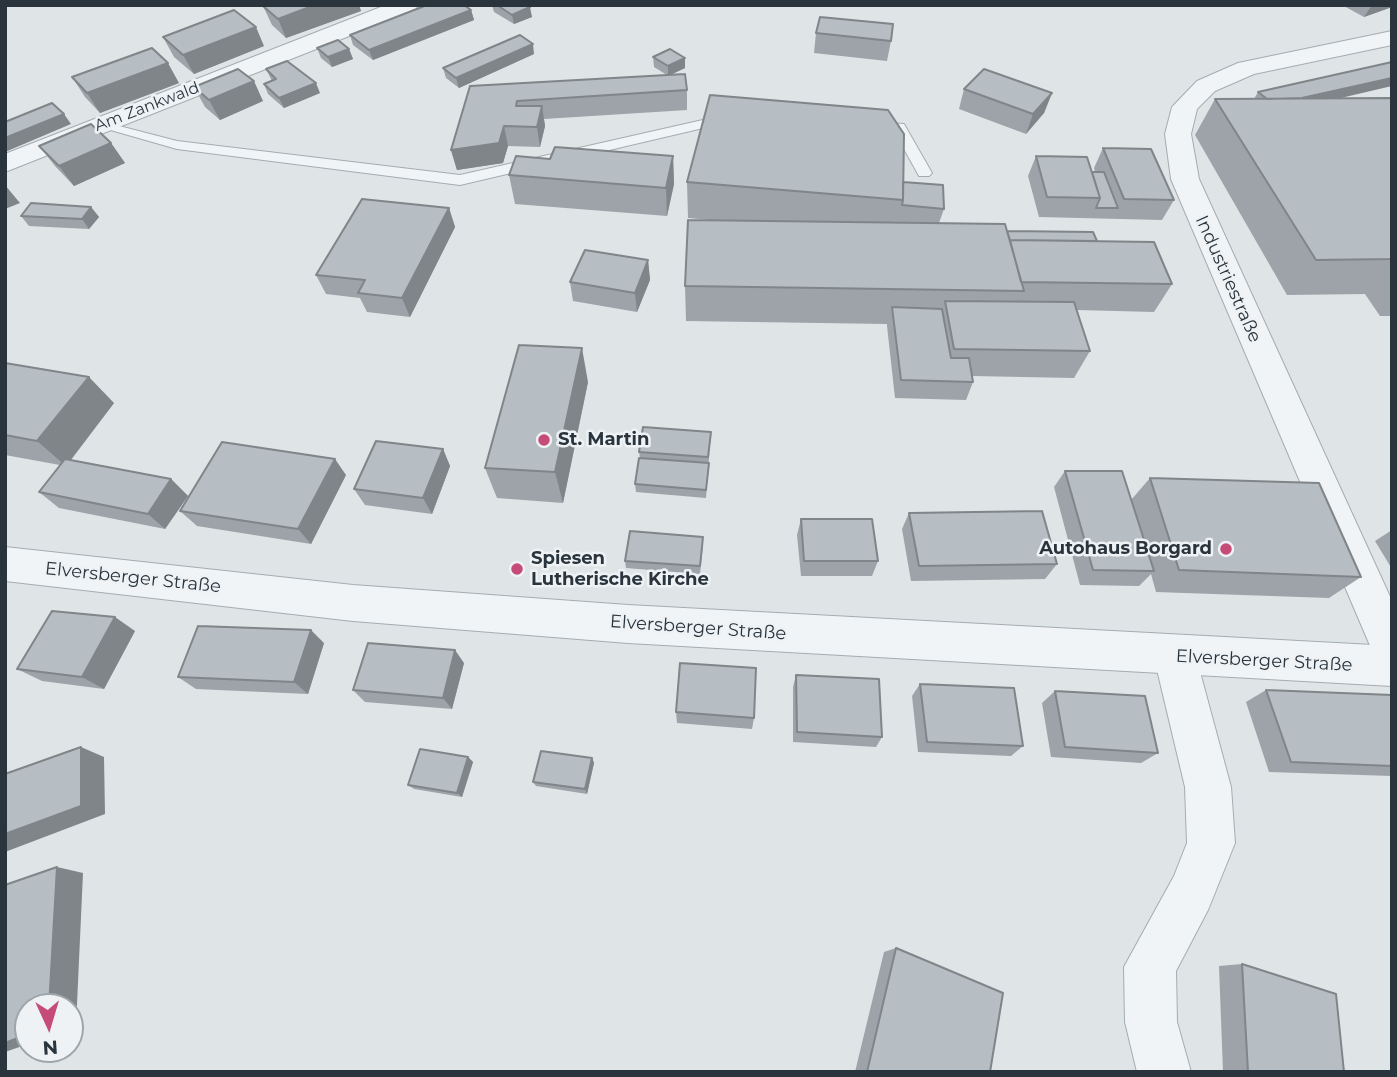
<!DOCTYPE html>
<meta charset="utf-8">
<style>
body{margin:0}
#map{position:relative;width:1397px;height:1077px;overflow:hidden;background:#dfe4e7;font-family:Montserrat,sans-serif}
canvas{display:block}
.frame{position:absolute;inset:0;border:7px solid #29343d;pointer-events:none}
.north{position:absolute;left:14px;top:993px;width:70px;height:70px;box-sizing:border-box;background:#eef2f5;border:2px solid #9fa6ab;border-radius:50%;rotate:176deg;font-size:19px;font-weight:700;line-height:28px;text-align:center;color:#29343d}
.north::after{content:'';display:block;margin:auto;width:24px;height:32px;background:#c44c77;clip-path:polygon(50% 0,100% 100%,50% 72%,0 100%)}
</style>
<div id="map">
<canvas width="1397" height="1077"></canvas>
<div class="frame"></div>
<div class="north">N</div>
</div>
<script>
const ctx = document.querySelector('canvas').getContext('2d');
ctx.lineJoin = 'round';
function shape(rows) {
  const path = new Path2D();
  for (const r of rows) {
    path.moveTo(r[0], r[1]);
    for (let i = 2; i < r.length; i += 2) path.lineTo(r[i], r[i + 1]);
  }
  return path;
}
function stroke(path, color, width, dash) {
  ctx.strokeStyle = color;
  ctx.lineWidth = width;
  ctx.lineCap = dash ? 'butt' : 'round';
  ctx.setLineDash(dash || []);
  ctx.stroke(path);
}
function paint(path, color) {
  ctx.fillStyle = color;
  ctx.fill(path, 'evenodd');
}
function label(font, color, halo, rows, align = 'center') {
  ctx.font = font + ' Montserrat,sans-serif';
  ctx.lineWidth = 5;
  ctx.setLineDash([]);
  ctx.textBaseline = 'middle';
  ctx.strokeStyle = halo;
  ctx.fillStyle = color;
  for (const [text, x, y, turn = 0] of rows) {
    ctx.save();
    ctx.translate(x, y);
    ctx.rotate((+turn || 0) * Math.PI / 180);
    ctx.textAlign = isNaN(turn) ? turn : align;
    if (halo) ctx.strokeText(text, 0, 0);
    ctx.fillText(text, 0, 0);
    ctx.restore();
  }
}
const service = shape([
 [716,117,730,117,737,121,730,125,716,125,460,185,177,149,93,125,100,121,177,141,460,175,716,117],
 [871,122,904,124,932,173,929,176,919,176,894,131,866,129,864,126,871,122]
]);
const minor = shape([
 [386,5,418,5,415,10,5,172,5,154,386,5],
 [1392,31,1392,45,1254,74,1215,91,1197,109,1191,134,1199,179,1392,601,1392,667,1377,662,1171,179,1165,134,1172,107,1197,81,1238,63,1392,31],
 [1175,637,1190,643,1196,657,1231,787,1235,843,1208,910,1176,971,1177,1022,1191,1072,1137,1072,1125,1022,1124,967,1174,876,1187,843,1185,787,1154,657,1160,643,1175,637]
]);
const tertiary = shape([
 [5,547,353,585,628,605,1392,646,1392,686,628,643,353,621,5,581,5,547]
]);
const wall = shape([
 [359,5,361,11,286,38,272,25,263,6],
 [492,5,528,5,532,17,514,24,494,12],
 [1342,5,1392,5,1392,7,1364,17],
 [471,10,474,20,373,60,353,45,350,35],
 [816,33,891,41,887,61,814,53],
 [163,37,264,46,194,74,174,57],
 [317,48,349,49,353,59,332,67,321,58],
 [534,54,459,88,446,78,443,68],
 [653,57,685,58,685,68,670,75,687,90,687,110,544,119,545,126,540,147,508,146,503,163,457,170,451,150,470,86,667,75,654,67],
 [266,69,320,93,284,108,268,94,264,84,272,81],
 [72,77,179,83,100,113,85,97],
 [194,87,263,101,220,120,205,107],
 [964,89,1052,93,1044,113,1026,134,959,109],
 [1258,92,1340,98,1392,98,1392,316,1380,316,1365,294,1287,295,1195,135,1215,99,1254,99],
 [111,143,125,163,74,186,55,166,39,146],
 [1103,148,1174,200,1162,220,1039,217,1028,176,1036,156,1095,172,1094,168],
 [673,156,674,184,667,216,515,204,509,175,550,159],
 [687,182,903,182,944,209,939,223,1097,241,1172,284,1154,312,1077,310,1090,351,1074,378,972,376,973,382,966,400,895,398,887,326,887,324,686,321,685,286,711,220,688,218],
 [91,207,99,217,89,229,29,226,21,216],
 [449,208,455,227,410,317,367,312,360,298,326,294,316,275],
 [648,260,650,280,637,312,573,301,570,282],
 [5,363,114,403,71,460,171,479,188,496,165,529,59,508,39,492,60,465,5,455],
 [588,382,563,503,497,498,485,468],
 [711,432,706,498,636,492,635,484,640,458,639,452],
 [443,449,450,466,432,514,365,505,354,489],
 [1065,471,1131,500,1150,478,1361,577,1329,598,1156,592,1151,574,1139,586,1080,585,1054,487],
 [346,475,311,544,197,526,180,511],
 [909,513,1057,564,1045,579,911,581,902,529],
 [801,519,878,561,872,576,801,576,797,535],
 [1392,530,1392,569,1375,541],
 [703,545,700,574,626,568,625,561],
 [135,631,104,689,42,681,17,669],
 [324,643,308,694,196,689,178,677],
 [464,663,452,709,365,702,353,690],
 [796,675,882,737,876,747,793,742,793,687],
 [920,684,1023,746,1011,756,918,752,912,696],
 [1266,690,1392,695,1392,776,1269,772,1246,702],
 [1055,691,1158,753,1141,763,1051,757,1042,703],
 [676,712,754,718,752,729,677,723],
 [468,757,473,762,462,797,414,789,408,785],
 [592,758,594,763,587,794,536,786,533,782],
 [896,948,990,1072,855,1072,884,952],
 [1242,964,1344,1072,1223,1072,1219,966]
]);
const shadedWall = shape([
 [315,5,359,5,361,11,286,38,278,19],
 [1372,5,1392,5,1392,7,1364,17],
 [530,7,532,17,514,24,512,15],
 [471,10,474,20,373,60,369,50],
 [256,27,264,46,194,74,183,55],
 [533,44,534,54,459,88,456,78],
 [349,49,353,59,332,67,328,57],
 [685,58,685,68,668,76,668,66],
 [168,63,179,83,100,113,87,93],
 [1392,78,1392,86,1268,115,1274,105],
 [254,81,263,101,220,120,209,100],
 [316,83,320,93,284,108,279,98],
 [1052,93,1044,113,1026,134,1033,114],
 [542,106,545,126,540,147,537,127],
 [64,114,71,124,5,152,5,138],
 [504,126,508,146,503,163,457,170,451,150],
 [111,143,125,163,74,186,59,166],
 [673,156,674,184,667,216,666,188],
 [5,185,20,203,5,209],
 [91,207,99,217,89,229,82,219],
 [449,208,455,227,410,317,402,298],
 [648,260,650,280,637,312,635,293],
 [582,348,588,382,563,503,555,472],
 [89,377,114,403,66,466,37,441],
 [443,449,450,466,432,514,423,498],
 [335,459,346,475,311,544,298,529],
 [171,479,188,496,165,529,148,514],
 [115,617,135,631,104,689,82,677],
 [311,630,324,643,308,694,294,682],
 [455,650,464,663,452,709,443,698],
 [81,747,104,757,105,814,5,852,5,834],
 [468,757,473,762,462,797,457,793],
 [592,758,594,763,587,794,585,789],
 [57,867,83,873,76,1026,70,1029,70,1007,49,1007],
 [28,1034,28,1044,5,1052,5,1043]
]);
const building = shape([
 [264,5,315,5,278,19,263,6,264,5],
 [427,5,464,5,471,10,369,50,350,35,427,5],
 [497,5,528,5,530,7,512,15,497,5],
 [234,10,256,27,183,55,163,37,234,10],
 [820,17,893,24,891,41,816,33,820,17],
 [520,35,533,44,456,78,443,68,520,35],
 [338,40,349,49,328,57,317,48,338,40],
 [152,48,168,63,87,93,72,77,152,48],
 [670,49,685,58,668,66,653,57,670,49],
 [287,61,316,83,279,98,264,84,276,79,266,69,287,61],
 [1392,62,1392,78,1302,98,1267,99,1258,92,1392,62],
 [238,69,254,81,209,100,194,87,238,69],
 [984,69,1052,93,1033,114,964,89,984,69],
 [685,74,687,90,517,101,516,106,542,106,537,127,504,126,499,143,451,150,470,86,685,74],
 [710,95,888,110,904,134,903,200,687,182,710,95],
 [1392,98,1392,259,1316,260,1215,99,1392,98],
 [52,103,64,114,5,138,5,122,52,103],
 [91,124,111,143,59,166,39,146,91,124],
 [555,147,673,156,666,188,509,175,516,156,550,159,555,147],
 [1103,148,1151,149,1174,200,1124,199,1103,148],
 [1036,156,1087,157,1100,198,1047,197,1036,156],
 [1092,172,1104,172,1118,208,1096,208,1100,198,1092,172],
 [903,182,943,185,944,209,902,205,903,200,903,182],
 [362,199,449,208,402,298,358,293,365,280,316,275,362,199],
 [31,203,91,207,82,219,21,216,31,203],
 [688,220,1005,224,1024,291,685,286,688,220],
 [1007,231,1093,232,1097,241,1010,240,1007,231],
 [1010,240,1154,242,1172,284,1021,282,1010,240],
 [585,250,648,260,635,293,570,282,585,250],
 [945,301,1074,302,1090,351,954,349,945,301],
 [892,307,942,309,951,358,969,358,973,382,901,380,892,307],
 [519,345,582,348,555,472,485,468,519,345],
 [5,363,89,377,37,441,5,435,5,363],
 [643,427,711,432,708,457,639,452,643,427],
 [376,441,443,449,423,498,354,489,376,441],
 [222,442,335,459,298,529,180,511,222,442],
 [639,458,709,463,706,490,635,484,639,458],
 [65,459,171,479,148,514,39,492,65,459],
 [1065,471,1122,471,1154,571,1093,570,1065,471],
 [1150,478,1319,483,1361,577,1179,570,1150,478],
 [1042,511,1057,564,919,566,909,513,1042,511],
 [801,519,872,519,878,561,804,561,801,519],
 [630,531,703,537,700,566,625,561,630,531],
 [52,611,115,617,82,677,17,669,52,611],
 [198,626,311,630,294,682,178,677,198,626],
 [368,643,455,650,443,698,353,690,368,643],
 [680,663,756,668,754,718,676,712,680,663],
 [796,675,879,679,882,737,797,732,796,675],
 [920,684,1014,688,1023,746,927,742,920,684],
 [1266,690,1392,695,1392,766,1291,762,1266,690],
 [1055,691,1145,696,1158,753,1065,747,1055,691],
 [81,747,81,806,5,834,5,774,81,747],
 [420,749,468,757,457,793,408,785,420,749],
 [541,751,592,758,585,789,533,782,541,751],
 [57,867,49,1007,28,1007,28,1034,5,1043,5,885,57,867],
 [896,948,1003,993,990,1072,867,1072,896,948],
 [1242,964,1336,994,1344,1072,1248,1072,1242,964]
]);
const markers = [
 [544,440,7,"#c44c77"],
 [1226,549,7,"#c44c77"],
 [517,569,7,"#c44c77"]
];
const farStreetnames = [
 ["Am Zankwald",147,107,-21]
];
const streetNames = [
 ["Industriestraße",1228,279,66],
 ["Elversberger Straße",133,578,6],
 ["Elversberger Straße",698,628,4],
 ["Elversberger Straße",1264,661,3]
];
const poiNames = [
 ["St. Martin",558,440],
 ["Autohaus Borgard",1212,549,"right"],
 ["Spiesen",531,559],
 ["Lutherische Kirche",531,580]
];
stroke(service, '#a5acb1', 2);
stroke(minor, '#a5acb1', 2);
stroke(tertiary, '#a5acb1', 2);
paint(service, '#f1f4f6');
paint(minor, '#f1f4f6');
paint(tertiary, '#f1f4f6');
paint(wall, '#9da3a8');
paint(shadedWall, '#7f8588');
paint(building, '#b6bec3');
stroke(building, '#7f8588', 2);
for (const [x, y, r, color] of markers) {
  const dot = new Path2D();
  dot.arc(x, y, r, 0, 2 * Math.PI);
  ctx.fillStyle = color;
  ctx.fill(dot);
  stroke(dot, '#eef2f5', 2.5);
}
label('16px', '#29343d', '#eef2f5', farStreetnames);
label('18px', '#29343d', '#eef2f5', streetNames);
label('bold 18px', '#29343d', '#eef2f5', poiNames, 'left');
</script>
